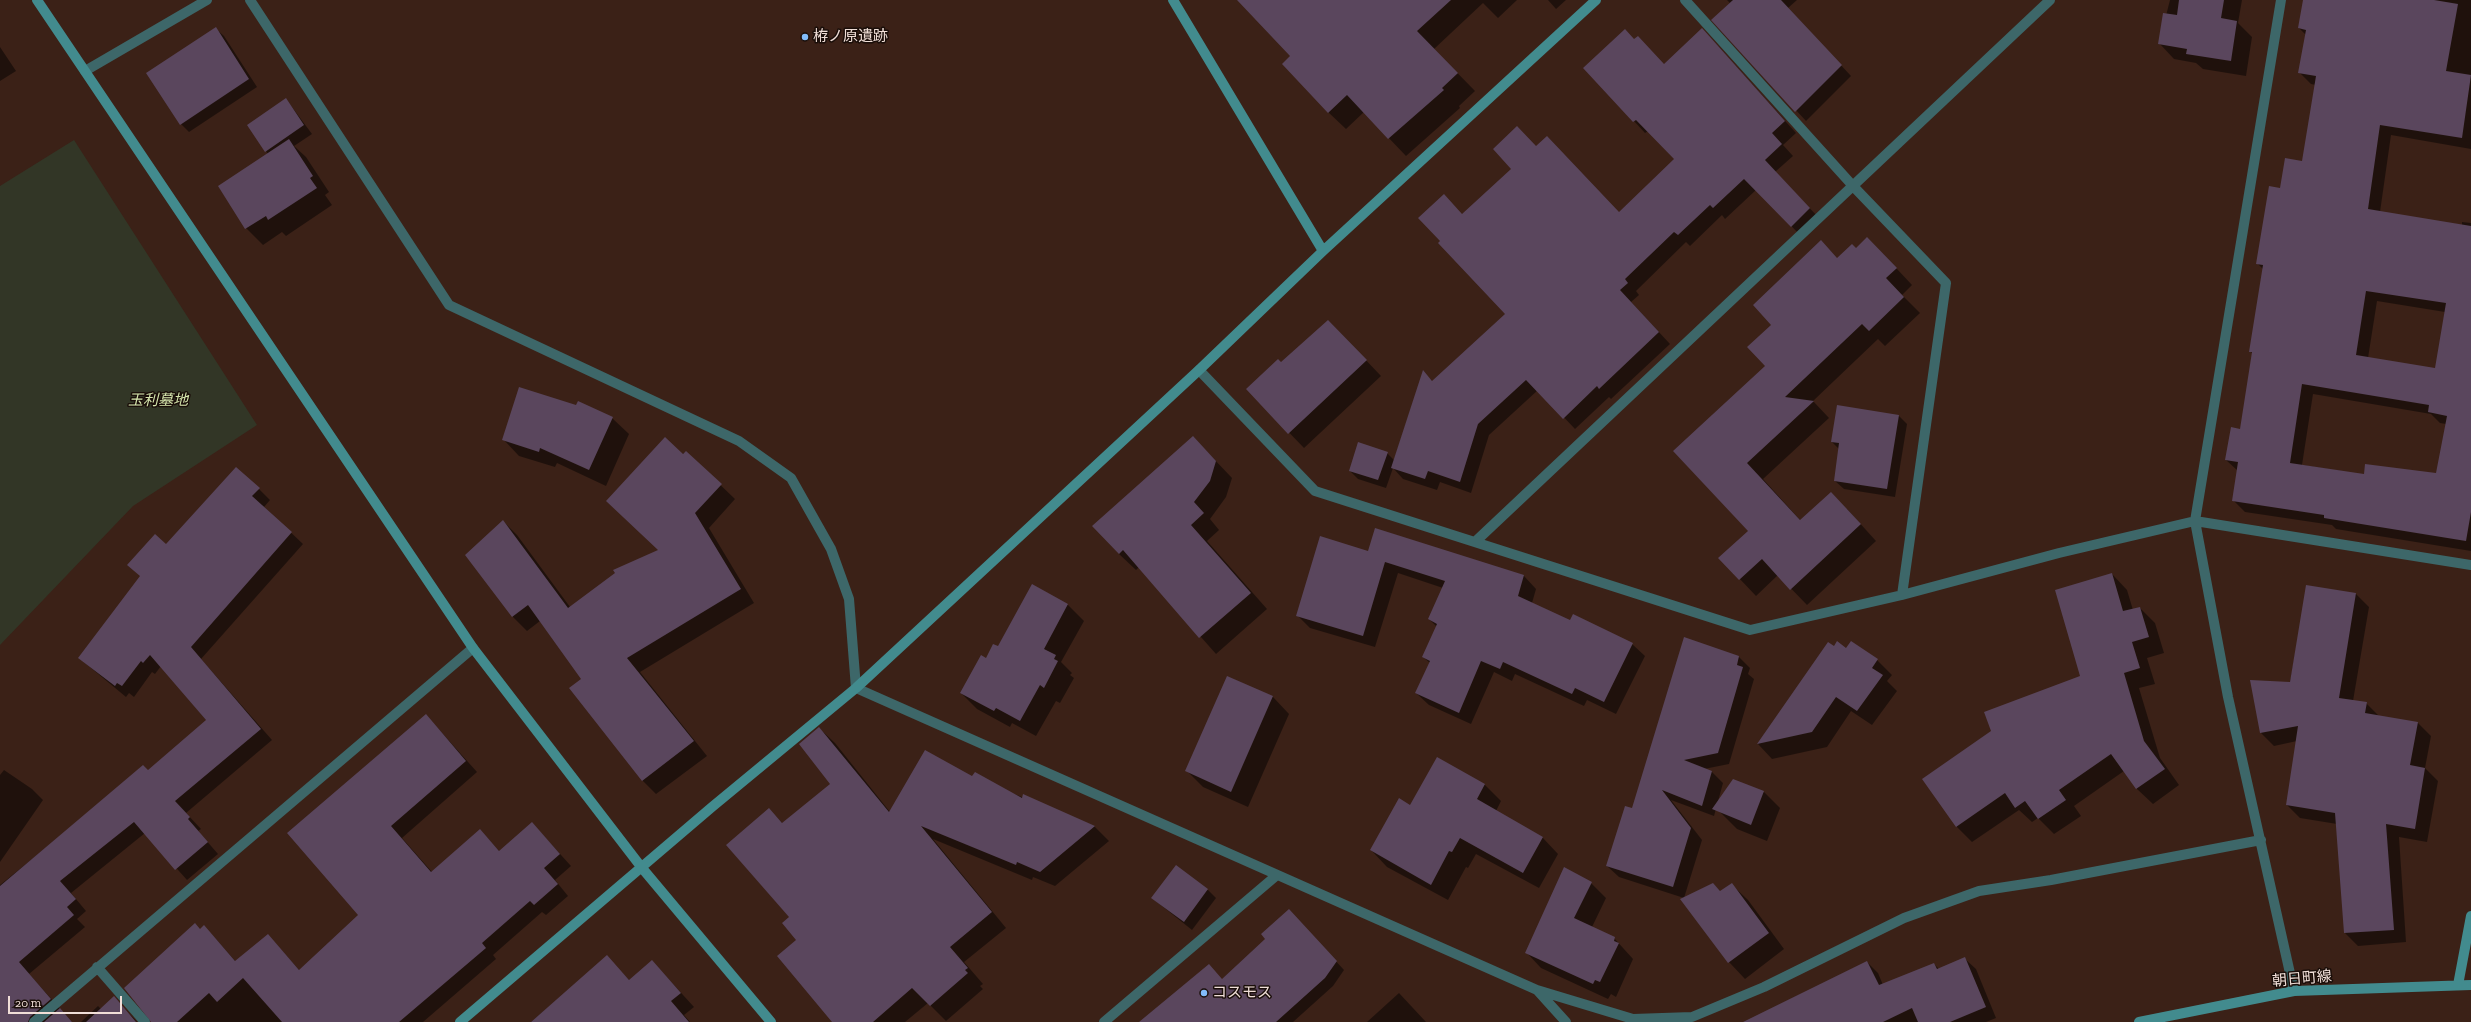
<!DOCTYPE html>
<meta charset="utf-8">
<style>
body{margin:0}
#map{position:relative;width:2471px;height:1022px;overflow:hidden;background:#3b2117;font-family:"Zilla Slab",serif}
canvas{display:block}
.scale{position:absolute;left:8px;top:996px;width:114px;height:18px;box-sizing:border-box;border:2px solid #f0ded7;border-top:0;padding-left:5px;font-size:12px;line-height:14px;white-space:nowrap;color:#f0ded7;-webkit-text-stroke:3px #1a0e09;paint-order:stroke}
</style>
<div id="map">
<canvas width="2471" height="1022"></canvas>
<div class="scale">20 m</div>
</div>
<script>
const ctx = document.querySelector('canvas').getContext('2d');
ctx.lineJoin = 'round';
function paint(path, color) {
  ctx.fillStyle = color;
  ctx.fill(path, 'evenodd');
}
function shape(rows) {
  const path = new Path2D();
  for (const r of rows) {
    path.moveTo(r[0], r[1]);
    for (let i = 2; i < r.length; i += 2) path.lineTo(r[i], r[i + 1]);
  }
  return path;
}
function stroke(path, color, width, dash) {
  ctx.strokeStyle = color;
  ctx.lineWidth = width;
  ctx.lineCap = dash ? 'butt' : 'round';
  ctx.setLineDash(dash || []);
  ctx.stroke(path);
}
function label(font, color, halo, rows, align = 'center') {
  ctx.font = font + ' "Zilla Slab","Noto Sans JP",serif';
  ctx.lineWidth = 3;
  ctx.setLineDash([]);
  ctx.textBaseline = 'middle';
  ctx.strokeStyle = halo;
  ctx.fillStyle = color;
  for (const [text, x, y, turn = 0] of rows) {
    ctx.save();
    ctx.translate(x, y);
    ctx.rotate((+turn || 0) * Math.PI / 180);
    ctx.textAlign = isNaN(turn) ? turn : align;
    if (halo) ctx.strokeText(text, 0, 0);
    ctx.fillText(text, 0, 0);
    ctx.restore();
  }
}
const green = shape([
 [74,140,257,425,133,506,0,645,0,186]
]);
const shadow = shape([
 [1238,0,1517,0,1498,18,1483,3,1434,49,1475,91,1459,106,1460,108,1406,156,1364,112,1346,129,1328,112,1292,56],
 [1548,0,1566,0,1556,9],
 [1727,0,1797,0,1788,8,1851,76,1806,121,1713,20,1730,3],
 [2170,0,2242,0,2238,23,2252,37,2246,76,2203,69,2196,63,2174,59,2159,43],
 [2304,0,2471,0,2471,149,2391,135,2380,212,2462,225,2462,222,2471,223,2471,551,2336,529,2332,525,2245,512,2233,500,2238,471,2226,460,2241,430,2253,354,2250,351,2264,270,2258,264,2281,189,2303,162,2316,85,2311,84,2300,73,2306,35,2299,28],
 [2377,301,2445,312,2436,369,2368,358],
 [2313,394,2431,414,2440,423,2446,424,2437,474,2364,475,2302,465],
 [215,28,224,36,257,87,189,132,181,124],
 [1634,40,1664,65,1713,41,1796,133,1783,145,1793,156,1775,172,1821,220,1803,238,1756,190,1725,219,1722,215,1690,246,1686,242,1636,291,1639,295,1631,302,1670,344,1611,399,1609,397,1575,429,1538,390,1489,435,1471,493,1440,482,1437,490,1403,479,1393,468,1386,488,1358,479,1350,471,1387,453,1394,460,1423,372,1433,382,1506,314,1463,215,1536,147,1619,213,1675,159,1648,131,1645,133,1634,121],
 [0,47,16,71,0,81],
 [286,99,312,134,294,146,306,157,329,192,325,195,332,205,286,236,282,232,263,245,246,228,219,187,268,154,266,151],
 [1856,250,1883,254,1912,285,1902,295,1920,313,1885,346,1878,339,1813,401,1829,418,1763,479,1801,521,1847,509,1876,541,1807,605,1778,575,1756,596,1720,558,1749,531,1675,451,1766,366,1772,325,1838,259],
 [1343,336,1381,376,1304,448,1247,389,1282,364],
 [1899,416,1907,424,1895,497,1844,489,1835,481,1839,449,1832,442],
 [612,418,629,434,606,486,557,463,555,467,519,456,503,439],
 [1193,437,1232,478,1226,497,1210,519,1219,530,1207,541,1267,609,1216,654,1139,567,1136,570,1119,554],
 [686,452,735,499,709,528,754,603,640,672,707,756,656,794,642,780,582,679,540,621,527,631,513,617,467,555,503,521,517,535,570,607,659,550,607,501],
 [259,489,270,500,264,507,303,544,201,659,272,740,186,813,201,829,198,831,218,854,187,880,145,833,71,893,86,911,77,919,85,927,29,974,72,1022,0,1022,0,885,98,806,148,771,207,721,161,666,155,674,152,672,134,697,129,693,126,697,79,658,166,545],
 [1376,529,1524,576,1536,589,1532,603,1570,621,1632,644,1645,656,1616,714,1587,700,1584,706,1515,674,1512,681,1494,672,1471,724,1429,705,1416,693,1430,663,1423,657,1437,627,1429,619,1443,588,1398,573,1375,647,1310,628,1297,615,1369,552],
 [2112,574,2127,590,2133,610,2140,608,2155,623,2164,653,2147,658,2155,684,2139,688,2160,758,2179,785,2153,804,2137,789,2124,771,2074,806,2081,816,2054,834,2038,818,2032,822,2019,810,1972,842,1957,827,1923,779,2081,677],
 [1033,585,1068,605,1084,621,1061,662,1072,673,1070,675,1074,678,1060,703,1056,701,1036,736,1012,723,1010,727,977,709,961,693,986,659,998,647],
 [2307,586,2356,594,2369,607,2353,701,2366,703,2379,716,2418,723,2431,736,2425,768,2438,781,2427,842,2399,837,2406,942,2358,946,2345,933,2337,824,2300,818,2287,805,2297,741,2274,746,2261,733,2290,683],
 [1828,643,1834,647,1846,649,1877,660,1892,675,1887,681,1897,691,1872,725,1851,711,1827,747,1772,759,1758,744],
 [1739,657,1750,668,1748,674,1754,679,1729,764,1704,769,1712,772,1723,783,1714,816,1671,800,1702,840,1684,898,1619,877,1607,866,1633,809],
 [1228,677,1273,697,1289,714,1248,807,1203,787,1187,771],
 [426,715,477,772,402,838,432,872,480,830,500,852,532,823,571,866,555,880,568,896,546,915,542,912,493,955,496,959,423,1022,152,1022,201,930,215,938,236,962,268,935,300,971,359,915],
 [819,728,835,743,890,812,972,777,1094,826,1109,841,1055,886,1033,877,1032,880,933,839,1006,928,964,962,983,984,980,986,983,989,946,1021,928,1003,905,1022,833,1022,798,940,791,917,769,809,783,824,832,784],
 [1437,759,1485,785,1501,801,1496,811,1542,837,1558,854,1539,888,1476,854,1468,868,1466,867,1448,900,1387,867,1371,850,1411,806],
 [4,770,32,789,43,800,0,862,0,775],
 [1764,792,1780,808,1767,841,1737,829,1720,812],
 [1591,883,1606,898,1592,927,1614,938,1633,959,1616,997,1611,994,1608,999,1541,968,1526,952],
 [1713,884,1721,892,1731,884,1748,900,1784,949,1745,979,1729,962],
 [1208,890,1216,898,1192,930,1152,898],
 [1297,919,1344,970,1333,986,1293,1022,1141,1022,1222,980],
 [607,957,630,981,652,961,694,1007,684,1015,690,1022,531,1022],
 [1965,959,1976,969,1996,1018,1986,1022,1745,1022,1867,962,1878,973,1883,985,1934,964,1939,969],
 [1399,993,1426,1022,1367,1022],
 [114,998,137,1022,81,1022,98,1006,101,1009]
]);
const building = shape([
 [1237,0,1451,0,1417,31,1458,73,1442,88,1444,90,1388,139,1347,95,1328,113,1282,64,1290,56],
 [1733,0,1781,0,1842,65,1795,112,1711,20],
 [2179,0,2224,0,2221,18,2237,21,2231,61,2186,54,2187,49,2158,44,2163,13,2177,15],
 [2303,0,2434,0,2458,4,2446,71,2471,75,2462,138,2380,125,2368,209,2471,226,2471,512,2466,541,2324,518,2324,515,2232,501,2238,462,2225,460,2231,427,2240,429,2252,352,2249,352,2263,265,2256,264,2269,186,2280,188,2285,158,2302,161,2316,76,2298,73,2306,30,2298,28],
 [2366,291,2446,303,2435,368,2356,355],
 [2302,384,2429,405,2428,412,2447,416,2436,473,2365,464,2364,474,2290,463],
 [216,27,249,79,180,125,146,73],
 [1702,28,1785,121,1772,133,1782,144,1765,160,1810,208,1791,227,1744,179,1713,208,1710,205,1678,235,1674,232,1625,279,1628,283,1620,290,1659,332,1599,389,1597,386,1563,419,1526,380,1478,424,1460,482,1428,471,1425,479,1391,468,1423,370,1432,381,1505,314,1438,243,1440,241,1418,218,1444,194,1462,214,1511,169,1493,149,1517,126,1536,146,1547,136,1619,212,1674,159,1636,120,1633,122,1583,68,1625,29,1634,39,1638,36,1664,64],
 [286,98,304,125,265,152,247,125],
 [289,139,313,176,310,178,317,188,268,220,266,216,245,229,218,186],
 [1867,237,1897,268,1886,278,1904,297,1869,331,1862,324,1785,397,1814,401,1747,463,1800,520,1831,492,1861,524,1790,590,1762,559,1739,580,1718,558,1748,531,1673,451,1765,366,1747,347,1771,325,1753,305,1821,240,1837,258,1852,244,1856,248],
 [1328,320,1367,360,1288,434,1246,389,1278,359,1281,362],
 [519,387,576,405,578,401,613,417,589,470,540,448,539,452,502,440],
 [1837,405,1899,415,1887,489,1834,481,1839,443,1831,442],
 [1193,436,1216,461,1210,481,1194,502,1204,513,1191,525,1251,593,1199,638,1123,550,1119,554,1092,526],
 [665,437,683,454,686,451,722,484,695,513,741,589,627,658,694,741,642,781,569,688,581,679,528,605,512,617,465,555,503,520,568,608,615,573,613,570,658,550,606,501],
 [1358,442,1388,452,1378,480,1349,471],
 [236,467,260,488,252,496,292,532,191,647,261,729,175,801,190,817,188,819,208,842,175,870,134,822,60,881,76,899,67,907,74,915,19,962,51,999,30,1017,28,1022,0,1022,0,886,143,765,148,770,206,720,150,655,143,663,141,661,122,686,117,683,115,686,78,658,140,576,127,565,155,534,166,544],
 [1375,528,1524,575,1518,596,1570,620,1573,614,1633,643,1604,702,1575,688,1572,694,1503,662,1500,669,1481,661,1459,713,1415,693,1430,661,1422,657,1437,624,1428,619,1445,581,1385,562,1363,636,1296,616,1320,536,1368,551],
 [2112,573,2123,611,2140,607,2149,637,2132,642,2140,668,2124,673,2144,741,2165,769,2136,789,2111,754,2059,790,2066,800,2038,819,2025,801,2015,808,2005,793,1956,827,1922,779,1991,731,1984,712,2080,676,2055,590],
 [1032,584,1068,604,1044,649,1056,655,1054,659,1058,661,1044,688,1040,685,1020,721,996,708,994,711,960,693,981,655,986,658,993,644,998,646],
 [2306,585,2356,593,2339,698,2367,702,2365,713,2418,722,2410,765,2425,768,2415,829,2386,824,2394,930,2344,933,2335,813,2286,805,2298,726,2260,733,2250,680,2290,682],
 [1684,637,1739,656,1737,665,1743,667,1718,753,1684,760,1712,771,1702,806,1662,790,1691,828,1673,887,1606,866,1625,806,1632,808],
 [1837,641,1846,648,1851,641,1878,659,1872,668,1883,675,1857,711,1836,697,1812,732,1757,744,1828,642,1834,646],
 [1227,676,1273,696,1231,792,1185,771],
 [426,714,466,761,391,826,431,872,480,829,499,851,532,822,560,854,544,868,558,884,534,905,530,901,482,943,486,948,399,1022,282,1022,243,978,217,1002,209,993,177,1022,151,1022,124,988,195,923,200,929,204,925,235,961,268,934,299,970,358,915,287,833],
 [819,727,889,812,925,750,972,776,975,772,1022,798,1023,794,1095,826,1040,872,1017,862,1016,865,921,826,992,912,950,947,968,968,965,970,968,973,930,1006,912,988,873,1022,832,1022,777,956,796,940,782,923,789,917,726,845,769,808,782,823,830,784,799,744],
 [1437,757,1485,784,1477,799,1543,837,1523,873,1460,838,1452,852,1449,851,1431,885,1370,850,1399,798,1410,805],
 [1733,779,1764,791,1751,825,1712,809],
 [1176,865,1208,889,1184,922,1151,898],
 [1564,867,1592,882,1574,918,1615,937,1614,941,1619,943,1600,982,1595,980,1593,984,1525,953],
 [1713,883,1720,891,1732,883,1769,933,1728,963,1680,899],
 [1289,909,1337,961,1325,978,1276,1022,1139,1022,1209,964,1222,979,1265,939,1261,934],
 [607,955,629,980,652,960,681,993,671,1001,689,1022,531,1022],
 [1965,957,1986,1007,1950,1022,1918,1022,1912,1008,1883,1022,1743,1022,1867,961,1879,985,1934,963,1937,969],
 [114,996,136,1022,86,1022],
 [60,1008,72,1022,44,1022]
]);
const street = shape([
 [250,0,449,305,739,441,791,478,831,549,849,599,856,688,1537,990,1633,1019,1692,1017,1764,987,1904,918,1979,891,2051,880,2261,840],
 [1685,0,1853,186,1946,283,1902,595],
 [2281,0,2195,521,2228,697,2294,991],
 [85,71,207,0],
 [1199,370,1315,491,1750,630,1902,595,2059,553,2195,521,2471,565],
 [1476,541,2050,0],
 [97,967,145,1022],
 [1537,990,1566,1022],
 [34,1022,473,648],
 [1104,1022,1277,875]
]);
const secondary = shape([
 [37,0,473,648,642,868,771,1022],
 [1173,0,1323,251],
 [2458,985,2471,916],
 [460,1022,712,807,856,688,1199,370,1323,251,1596,0],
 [2139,1022,2294,991,2471,985]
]);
const markers = [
 [805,37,4,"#82bcfa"],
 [1204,993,4,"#82bcfa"]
];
const poiNames = [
 ["栫ノ原遺跡",813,37],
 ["コスモス",1212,993]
];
const parkNames = [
 ["玉利墓地",158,401]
];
const streetNames = [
 ["朝日町線",2302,979,-5]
];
paint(green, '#323626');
paint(shadow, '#0007');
paint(building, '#5a465d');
stroke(street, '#3d6769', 10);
stroke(secondary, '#428b8e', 10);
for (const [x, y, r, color] of markers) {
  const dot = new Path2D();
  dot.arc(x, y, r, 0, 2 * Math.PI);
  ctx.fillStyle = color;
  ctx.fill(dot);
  stroke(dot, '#1a0e09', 1.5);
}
label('15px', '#f0ded7', '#1a0e09', poiNames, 'left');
label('italic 15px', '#d5e5ad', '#1a0e09', parkNames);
label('15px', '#f0ded7', '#1a0e09', streetNames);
</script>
